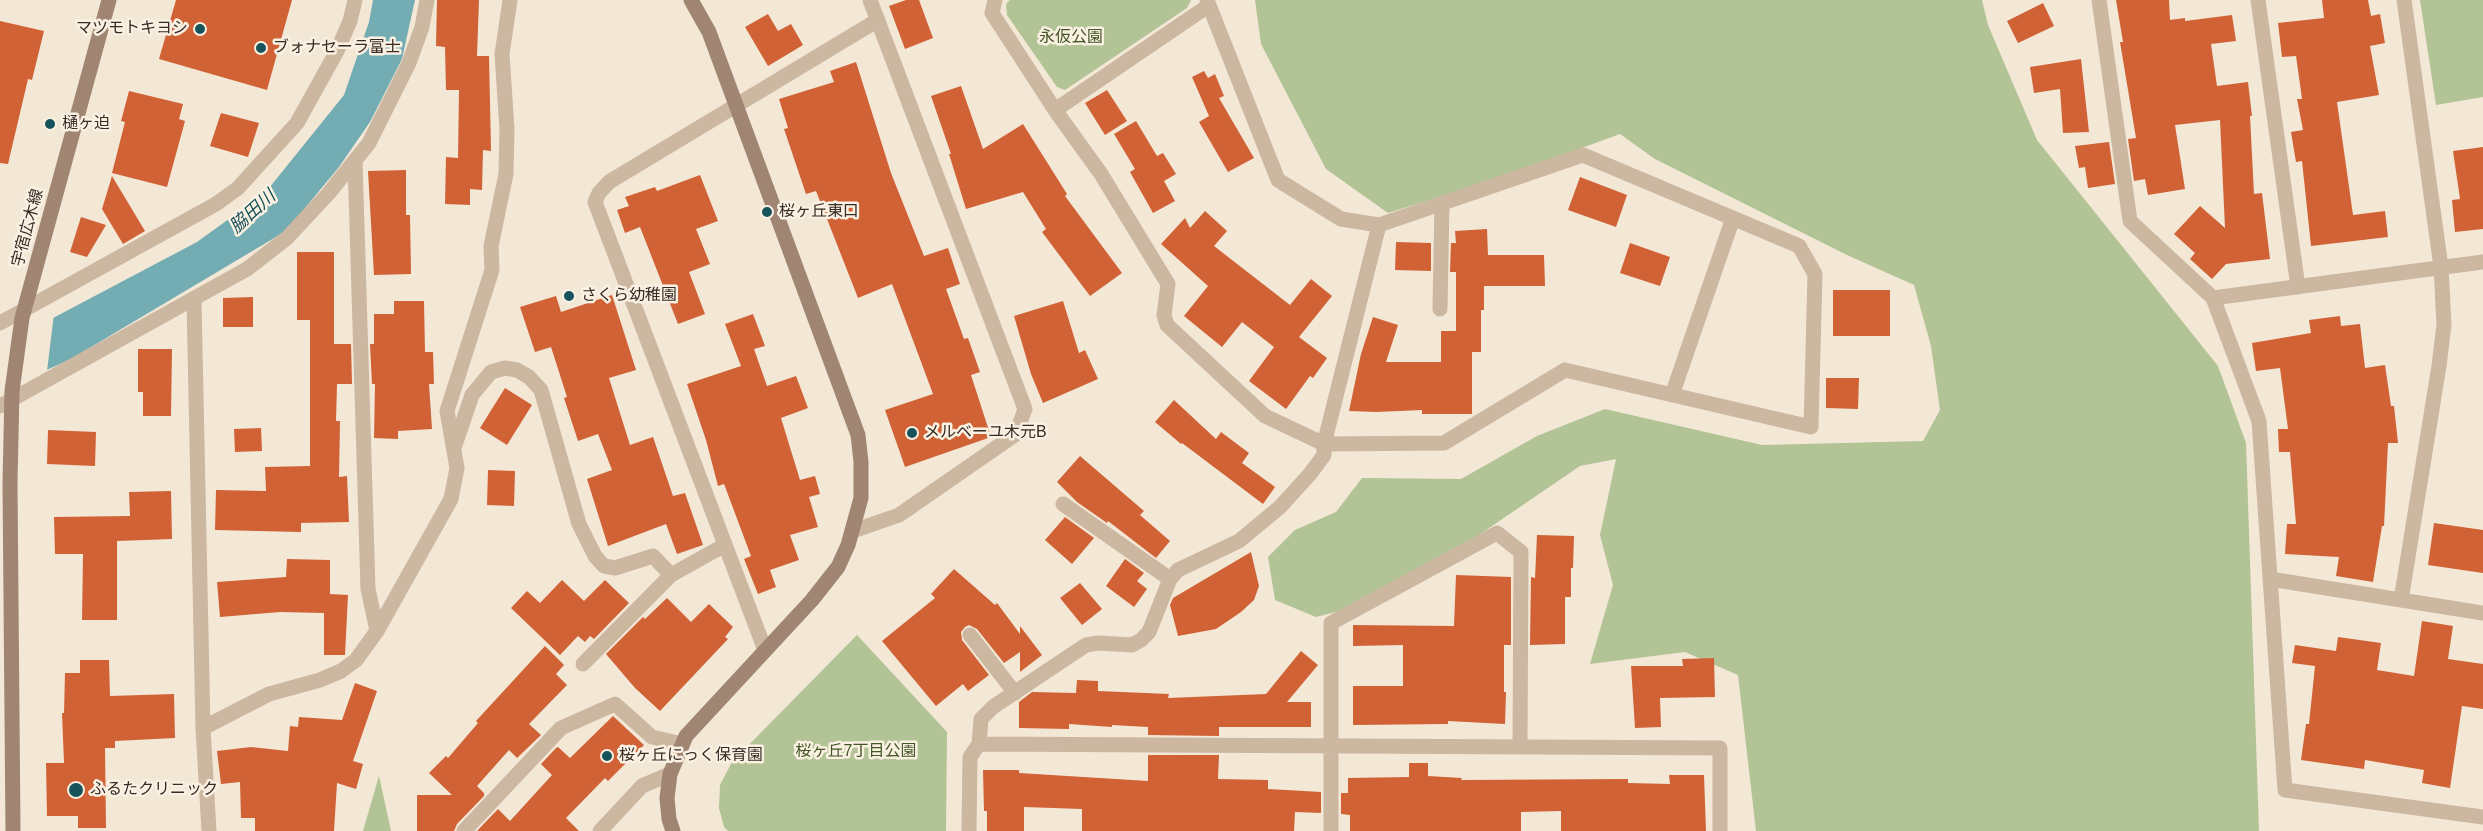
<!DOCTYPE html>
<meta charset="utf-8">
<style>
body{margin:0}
canvas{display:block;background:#f3e7d6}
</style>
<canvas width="2483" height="831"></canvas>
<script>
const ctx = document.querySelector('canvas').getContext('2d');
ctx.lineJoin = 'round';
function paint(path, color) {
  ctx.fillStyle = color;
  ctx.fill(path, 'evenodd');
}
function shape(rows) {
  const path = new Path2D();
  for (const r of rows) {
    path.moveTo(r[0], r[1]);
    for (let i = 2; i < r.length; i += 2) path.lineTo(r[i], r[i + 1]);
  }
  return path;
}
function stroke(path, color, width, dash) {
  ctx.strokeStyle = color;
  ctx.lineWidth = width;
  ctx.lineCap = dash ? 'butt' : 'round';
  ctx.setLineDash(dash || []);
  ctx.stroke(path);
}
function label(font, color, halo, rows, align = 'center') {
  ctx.font = font + ' Arial,"Noto Sans JP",sans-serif';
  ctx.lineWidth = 5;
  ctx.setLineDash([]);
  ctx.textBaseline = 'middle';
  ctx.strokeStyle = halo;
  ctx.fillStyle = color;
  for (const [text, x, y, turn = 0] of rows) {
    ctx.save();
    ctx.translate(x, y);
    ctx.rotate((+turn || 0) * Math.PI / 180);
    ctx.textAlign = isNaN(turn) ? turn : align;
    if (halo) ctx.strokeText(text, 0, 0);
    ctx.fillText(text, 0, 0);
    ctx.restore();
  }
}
const green = shape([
 [1010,0,1191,0,1187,8,1065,90,1057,87,1007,15,1006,4],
 [1255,0,1982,0,1988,25,2037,140,2218,366,2246,443,2259,831,1756,831,1738,675,1685,652,1590,664,1613,585,1600,535,1616,459,1580,466,1385,599,1316,617,1275,600,1268,557,1295,530,1336,512,1362,478,1461,479,1537,436,1605,409,1762,445,1923,441,1940,410,1931,346,1914,285,1847,255,1655,159,1620,134,1491,181,1388,213,1326,169,1261,44],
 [2420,0,2483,0,2483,97,2436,105],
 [857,635,947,732,946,831,728,831,724,827,719,808,720,785,732,762],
 [379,776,391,831,363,831]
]);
const water = shape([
 [373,0,415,0,402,59,370,122,339,167,286,231,71,359,0,391,0,346,197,242,265,193,344,95,369,22]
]);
const pier = shape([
 [54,314,47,371,0,394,0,343]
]);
const building = shape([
 [176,0,292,0,267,90,159,59],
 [437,0,479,0,477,56,489,56,491,151,483,150,482,190,470,189,470,205,445,204,446,157,458,158,459,90,446,90,445,47,436,46],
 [906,0,919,0,933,38,905,49,889,6],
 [2116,0,2169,0,2170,20,2185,18,2185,21,2232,15,2236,41,2211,44,2217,86,2248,82,2252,116,2250,116,2254,194,2262,193,2270,259,2226,264,2212,279,2190,259,2195,253,2174,234,2200,206,2225,228,2220,120,2175,125,2185,189,2148,195,2145,179,2134,181,2128,139,2136,138,2120,42,2123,42],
 [2322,0,2368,0,2371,16,2380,14,2385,43,2370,46,2379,95,2337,102,2353,215,2385,211,2388,237,2311,246,2302,161,2296,162,2291,132,2303,130,2297,99,2302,99,2296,56,2282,57,2278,23,2324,18],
 [2043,3,2054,26,2018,43,2007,21],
 [768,14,778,31,791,24,803,45,768,66,745,27],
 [0,21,44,31,32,80,28,79,8,164,0,163],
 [2081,59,2089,132,2063,133,2060,89,2034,93,2030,67],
 [856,62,891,173,924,256,948,248,960,284,946,289,964,339,968,338,980,372,971,375,991,437,905,467,885,410,933,394,892,284,858,298,816,191,806,194,784,129,788,128,779,99,834,82,830,71],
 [1204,71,1208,78,1215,74,1224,96,1219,98,1254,158,1228,172,1199,122,1209,116,1192,77],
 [961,86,983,149,1023,124,1067,194,1065,196,1122,273,1090,296,1042,232,1046,229,1023,192,966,209,949,154,951,154,931,96],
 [1107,90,1127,121,1105,135,1085,103],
 [129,91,183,104,179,119,185,121,167,187,112,173,125,122,121,121],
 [221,113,259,123,248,157,210,146],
 [1136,121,1157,156,1163,153,1176,174,1164,181,1175,201,1153,213,1130,172,1135,169,1114,134],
 [2109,142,2115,184,2088,188,2085,167,2079,168,2075,146],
 [2483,147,2483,229,2455,232,2452,200,2460,199,2453,151],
 [406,170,406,215,410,215,411,274,374,275,368,171],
 [700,175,718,221,696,229,710,264,689,272,705,314,678,324,640,227,625,233,617,210,629,206,625,197,655,187,657,191],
 [112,176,145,231,123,244,102,209],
 [1580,177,1627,195,1616,227,1568,210],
 [1205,211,1227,231,1214,246,1290,305,1311,279,1332,296,1299,337,1327,358,1313,378,1310,376,1286,409,1249,381,1274,347,1242,322,1222,347,1184,316,1208,286,1161,244,1185,218,1190,228],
 [81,217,106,225,87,257,70,252],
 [1487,229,1488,255,1544,255,1545,286,1484,286,1484,310,1481,310,1481,352,1472,352,1472,414,1422,414,1422,410,1376,412,1349,411,1361,354,1373,317,1398,325,1386,362,1441,362,1441,331,1456,331,1456,272,1450,272,1451,243,1456,243,1455,231],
 [1396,242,1431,243,1431,271,1395,270],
 [1630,243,1670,257,1660,286,1620,273],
 [297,252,334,252,334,344,351,344,352,384,337,384,336,421,340,421,339,477,347,476,349,522,301,523,301,532,215,530,216,490,266,491,265,467,310,466,310,320,297,320],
 [1833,290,1890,290,1890,336,1833,336],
 [612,295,636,370,609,378,630,445,653,437,673,496,685,493,703,545,677,554,666,524,608,546,587,479,612,470,598,434,578,441,564,398,567,397,551,347,535,352,520,307,556,296,561,312],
 [253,297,253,327,223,327,223,298],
 [394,301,424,301,425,352,433,352,434,384,429,384,432,429,398,431,398,439,374,438,375,384,372,384,370,344,374,344,374,314,394,314],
 [1063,301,1079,353,1085,350,1098,379,1043,403,1031,374,1014,316],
 [753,314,765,346,754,349,767,386,796,376,808,408,781,418,800,480,815,476,820,494,809,497,818,527,790,535,799,560,770,570,776,587,758,594,744,559,751,556,724,484,718,486,706,440,687,384,741,366,725,324],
 [2340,316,2341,326,2360,324,2365,368,2385,365,2391,406,2394,406,2398,443,2388,443,2384,526,2382,526,2373,582,2336,576,2339,557,2285,554,2287,524,2296,524,2290,452,2279,452,2278,429,2288,429,2280,368,2256,371,2252,343,2311,333,2309,320],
 [138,349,172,349,171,416,143,416,143,392,138,392],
 [1826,378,1859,378,1858,409,1826,408],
 [505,388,532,405,507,445,480,428],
 [1174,400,1216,439,1221,432,1249,453,1242,463,1275,487,1263,504,1182,443,1181,444,1155,422],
 [261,428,262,451,235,452,234,429],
 [48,430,96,432,95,466,47,464],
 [1080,456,1144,511,1140,515,1170,541,1156,558,1108,521,1107,523,1077,502,1057,482],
 [488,470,515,471,514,506,487,505],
 [171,491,172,539,117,541,117,620,82,620,83,554,55,554,54,517,130,516,129,492],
 [1065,517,1094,538,1072,564,1045,540],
 [2434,523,2483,530,2483,573,2428,565],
 [1537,535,1574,536,1573,568,1571,568,1571,597,1565,597,1565,644,1530,645,1531,577,1535,578],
 [1251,552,1259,586,1254,600,1241,612,1216,629,1178,636,1170,605,1173,598],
 [287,559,330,560,330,594,348,595,345,655,324,655,324,613,280,612,220,617,217,582,286,577],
 [1125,559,1144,573,1137,581,1147,589,1134,607,1106,586],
 [954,569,995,605,997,603,1020,634,1020,626,1042,655,1020,672,1020,652,1004,663,977,629,969,625,965,627,961,632,962,640,989,675,968,691,963,684,936,706,882,641,935,598,931,594],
 [1456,575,1511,577,1511,645,1504,645,1504,692,1506,692,1505,724,1448,721,1448,724,1353,725,1353,686,1403,686,1403,645,1353,646,1353,625,1454,626],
 [562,580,584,601,605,580,629,603,594,639,590,636,585,642,578,636,560,655,511,608,527,591,540,603],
 [1080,583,1102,609,1082,625,1060,598],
 [667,598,691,622,709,604,733,627,725,637,728,639,660,711,635,688,606,654,643,617,645,619],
 [2422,621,2453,626,2448,659,2483,664,2483,709,2462,706,2450,788,2422,783,2424,770,2365,760,2364,769,2301,760,2306,724,2309,724,2315,666,2292,663,2295,645,2336,651,2338,637,2381,643,2377,670,2414,676],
 [545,646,564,665,556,674,567,685,529,724,541,735,517,758,509,750,477,786,484,793,484,796,457,824,454,831,417,831,417,795,452,795,429,773,446,756,448,758,478,723,476,721],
 [1301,651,1318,665,1287,702,1311,702,1311,727,1219,727,1219,736,1148,735,1148,727,1112,725,1112,727,1069,724,1069,729,1019,728,1019,702,1032,692,1076,693,1077,680,1098,681,1098,691,1169,694,1168,698,1266,694],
 [1714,658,1715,697,1660,698,1661,727,1635,728,1631,666,1683,666,1682,659],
 [80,660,109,660,110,696,174,694,175,738,115,741,115,748,105,748,106,828,78,828,78,816,47,816,46,763,64,763,62,713,64,713,65,673,80,673],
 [355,683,377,691,353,761,363,764,356,789,337,783,334,831,255,831,255,818,241,818,240,782,221,784,217,751,251,747,288,751,290,726,298,727,299,717,342,720],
 [613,716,644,745,608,781,605,778,566,818,579,831,477,831,498,809,510,821,552,775,541,764,556,748,558,747,570,758],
 [1148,755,1219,755,1218,779,1268,780,1268,789,1321,792,1321,813,1295,812,1294,831,1082,831,1082,809,1024,807,1024,831,987,831,987,811,984,811,983,770,1019,770,1019,773,1148,781],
 [1409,763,1428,763,1428,776,1462,778,1461,780,1628,779,1628,783,1670,784,1669,775,1704,775,1706,831,1561,831,1561,811,1521,812,1521,831,1350,831,1350,815,1341,814,1341,793,1348,793,1348,778,1409,777]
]);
const street = shape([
 [995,0,992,13,1055,110,1101,174,1168,284,1164,315,1167,325,1265,416,1324,444,1444,443,1565,370,1811,427,1815,274,1799,246,1583,155,1379,225,1341,219,1278,180,1207,0],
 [2099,0,2130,221,2213,298,2259,421,2285,790,2483,817],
 [2258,0,2298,287],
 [1055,110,1208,6],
 [355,161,368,589,377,631],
 [2213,298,2483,262],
 [194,300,203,728,209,831],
 [1440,309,1442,203],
 [0,323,216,204,238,188,297,123,337,51,350,21,355,0],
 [1672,395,1733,218],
 [0,406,247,269,287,238,328,194,369,143,409,63,422,27,427,0],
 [454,448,472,395,491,372,505,368,517,370,529,377,541,390,579,524,595,556,604,566,615,568,653,556,671,575],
 [1063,504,1170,579],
 [853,531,899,515,1016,434,1025,409,870,0],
 [2270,579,2483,613],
 [2401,600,2439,366,2444,325,2441,267,2404,0],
 [970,635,1015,693],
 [765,650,595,202,599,193,609,182,878,20],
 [583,664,671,575,725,545],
 [203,728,269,694,320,680,341,671,356,660,377,631,451,499,457,468,447,411,492,270,491,246,506,174,507,129,502,54,510,0],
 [979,744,981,719,993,707,1086,645,1098,643,1132,645,1141,640,1149,632,1170,579,1178,570,1239,541,1280,507,1310,474,1324,455,1324,444,1379,225],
 [464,831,561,728,615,704,652,737,682,744],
 [600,831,642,786,670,774],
 [969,831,970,757,979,744,1720,748,1720,831],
 [1331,831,1331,623,1497,533,1521,552,1520,747]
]);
const secondary = shape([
 [13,831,10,483,12,391,22,318,109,0],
 [673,831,669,819,667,798,670,774,686,736,812,600,838,567,848,545,861,498,861,462,858,435,709,32,691,0]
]);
const markers = [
 [200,29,6,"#17535b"],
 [261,48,6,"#17535b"],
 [50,124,6,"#17535b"],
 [767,212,6,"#17535b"],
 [569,296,6,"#17535b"],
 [912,433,6,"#17535b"],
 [607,756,6,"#17535b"],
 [76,790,8,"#17535b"]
];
const poiNames = [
 ["マツモトキヨシ",188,29,"right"],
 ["ブォナセーラ富士",273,48],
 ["樋ヶ迫",62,124],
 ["桜ヶ丘東口",779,212],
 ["さくら幼稚園",581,296],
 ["メルベーユ木元B",924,433],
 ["桜ヶ丘にっく保育園",619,756],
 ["ふるたクリニック",90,790]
];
const parkNames = [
 ["永仮公園",1071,38],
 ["桜ヶ丘7丁目公園",856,752]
];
const streetNames = [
 ["宇宿広木線",28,228,-75]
];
const waterNames = [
 ["脇田川",253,212,-42]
];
paint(green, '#b2c395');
paint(water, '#73adb3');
paint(pier, '#f3e7d6');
paint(building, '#d16236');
stroke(street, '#ccb7a1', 15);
stroke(secondary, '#a08573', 15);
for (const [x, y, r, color] of markers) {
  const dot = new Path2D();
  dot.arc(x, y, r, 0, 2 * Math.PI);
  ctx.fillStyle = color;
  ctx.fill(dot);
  stroke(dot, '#fbf1e3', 2);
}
label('16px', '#362b25', '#fbf1e3', poiNames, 'left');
label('16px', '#425626', '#fbf1e3', parkNames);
label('16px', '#362b25', '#fbf1e3', streetNames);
label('italic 18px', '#17535b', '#fbf1e3', waterNames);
</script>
